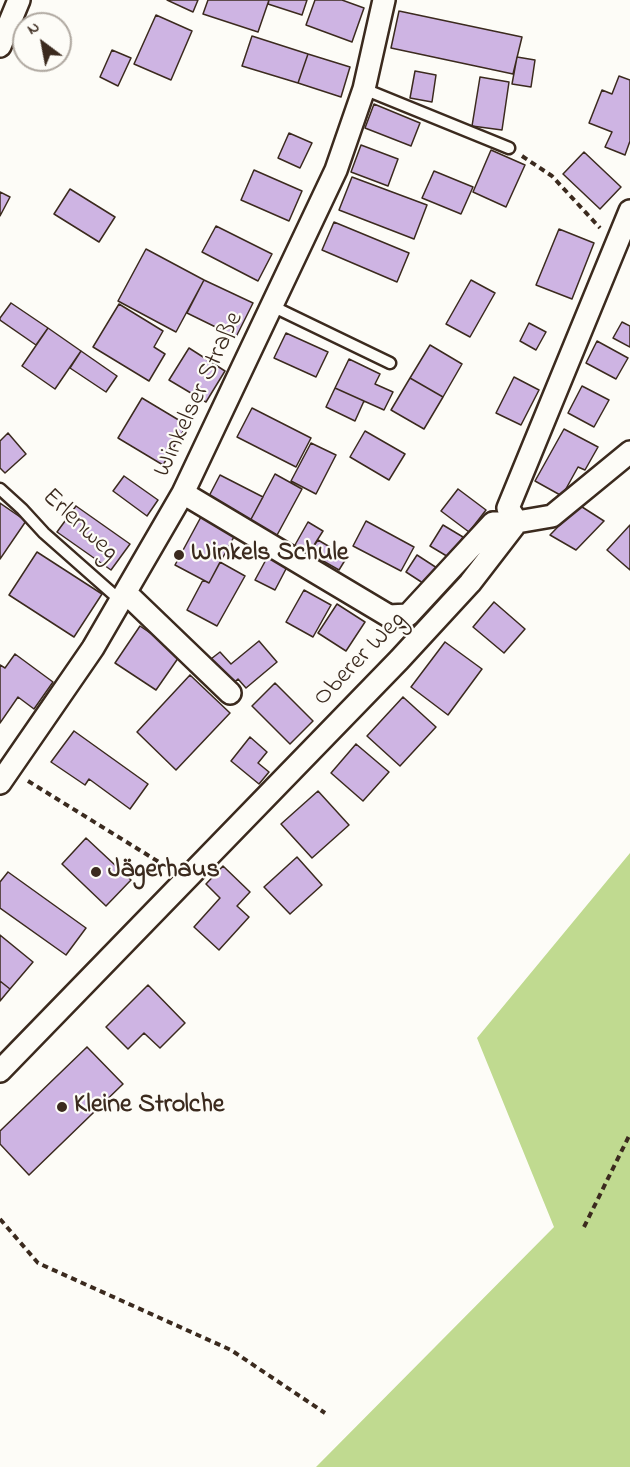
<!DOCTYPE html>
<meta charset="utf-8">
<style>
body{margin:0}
#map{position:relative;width:630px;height:1467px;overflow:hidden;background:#fdfcf7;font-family:"Indie Flower",sans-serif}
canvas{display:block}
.north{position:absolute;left:12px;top:12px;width:60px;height:60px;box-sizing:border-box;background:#fdfcf7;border:2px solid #afa8a0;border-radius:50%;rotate:328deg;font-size:16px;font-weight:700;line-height:24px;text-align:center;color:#3b2a1e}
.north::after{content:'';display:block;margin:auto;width:21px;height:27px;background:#3b2a1e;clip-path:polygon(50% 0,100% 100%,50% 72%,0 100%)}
</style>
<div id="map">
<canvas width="630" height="1467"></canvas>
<div class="north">N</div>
</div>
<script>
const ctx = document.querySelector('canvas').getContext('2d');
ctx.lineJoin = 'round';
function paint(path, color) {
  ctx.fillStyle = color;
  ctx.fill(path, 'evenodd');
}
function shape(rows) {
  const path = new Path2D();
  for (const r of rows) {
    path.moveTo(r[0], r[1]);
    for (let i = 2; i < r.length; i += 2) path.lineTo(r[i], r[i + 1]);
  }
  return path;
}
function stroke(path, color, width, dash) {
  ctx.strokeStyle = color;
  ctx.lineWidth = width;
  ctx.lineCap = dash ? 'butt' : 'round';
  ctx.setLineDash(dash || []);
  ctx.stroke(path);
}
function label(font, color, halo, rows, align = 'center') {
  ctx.font = font + ' "Indie Flower",sans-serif';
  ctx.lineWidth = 4.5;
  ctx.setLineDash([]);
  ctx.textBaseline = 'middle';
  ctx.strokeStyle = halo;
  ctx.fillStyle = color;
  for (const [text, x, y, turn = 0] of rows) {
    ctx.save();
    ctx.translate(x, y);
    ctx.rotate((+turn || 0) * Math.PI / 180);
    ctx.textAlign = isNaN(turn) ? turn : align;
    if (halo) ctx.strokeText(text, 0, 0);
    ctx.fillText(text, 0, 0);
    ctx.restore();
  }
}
const green = shape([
 [630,853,630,1467,316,1467,554,1227,477,1038]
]);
const building = shape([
 [167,0,198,0,193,12,167,0],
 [208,0,269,0,258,32,203,14,208,0],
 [269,0,307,0,302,15,268,4,269,0],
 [315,0,342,0,364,8,352,42,306,25,315,0],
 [399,11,522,37,513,74,391,48,399,11],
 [156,15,192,31,171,80,134,64,156,15],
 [252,36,308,54,298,83,242,66,252,36],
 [112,50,131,58,118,86,100,77,112,50],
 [308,54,350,67,341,97,298,83,308,54],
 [517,57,535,60,531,87,512,84,517,57],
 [415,71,436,75,432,102,410,98,415,71],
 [619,76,630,80,630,141,625,155,605,147,612,132,589,123,602,90,612,94,619,76],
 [480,77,509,82,502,130,472,126,480,77],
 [374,104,420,123,411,146,365,128,374,104],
 [289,133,312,143,300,168,278,158,289,133],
 [361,145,398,159,388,186,351,172,361,145],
 [491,150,525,165,506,207,473,192,491,150],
 [584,152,621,187,600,209,563,174,584,152],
 [254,170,302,191,289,221,241,200,254,170],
 [434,171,473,187,461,214,422,198,434,171],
 [352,177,427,205,414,239,339,210,352,177],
 [70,189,115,217,99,242,54,214,70,189],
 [0,192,10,197,0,216,0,192],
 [334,222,409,253,397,282,322,250,334,222],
 [216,226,272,254,258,281,202,252,216,226],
 [559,229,594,243,572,299,536,285,559,229],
 [146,249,204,280,176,332,118,301,146,249],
 [204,280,253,303,236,337,187,313,204,280],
 [471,280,495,293,470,337,446,324,471,280],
 [11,303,48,328,36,345,0,320,0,318,11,303],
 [119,304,163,331,154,347,165,354,149,381,93,347,119,304],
 [622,322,630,326,630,347,613,338,622,322],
 [529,323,546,332,536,350,520,341,529,323],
 [48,328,81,351,55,389,22,366,48,328],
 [286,333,328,352,316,377,274,358,286,333],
 [597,341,628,358,616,379,586,363,597,341],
 [430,345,462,364,443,397,410,378,430,345],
 [189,348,225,371,206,402,169,380,189,348],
 [81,351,117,376,106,392,70,368,81,351],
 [349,359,380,374,375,384,393,392,384,410,335,388,349,359],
 [514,377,539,390,521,425,496,413,514,377],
 [410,378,443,397,424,429,391,410,410,378],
 [582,386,609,400,594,427,568,413,582,386],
 [335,388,364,401,355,421,326,407,335,388],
 [142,398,187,425,163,465,118,438,142,398],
 [252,408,311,438,296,467,237,437,252,408],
 [564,429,598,447,585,470,578,467,562,496,535,481,564,429],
 [365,431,405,454,389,480,350,457,365,431],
 [8,433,26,454,5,473,0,468,0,441,8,433],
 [311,443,336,455,316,494,291,481,311,443],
 [275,474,302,489,276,537,249,523,275,474],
 [220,475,263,497,249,523,207,500,220,475],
 [124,476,158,500,147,516,113,491,124,476],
 [458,489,486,510,469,532,441,511,458,489],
 [0,503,26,521,0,559,0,503],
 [579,505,604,521,576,550,550,535,579,505],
 [76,506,130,544,111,570,57,532,76,506],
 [202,515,236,533,209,583,175,565,202,515],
 [366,521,414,547,401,571,353,546,366,521],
 [308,522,323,531,309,553,295,545,308,522],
 [443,525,463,537,450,558,430,546,443,525],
 [630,525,630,570,607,550,630,525],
 [318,540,347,557,339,570,309,553,318,540],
 [37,552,102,594,74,637,9,595,37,552],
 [417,555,437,568,426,585,406,572,417,555],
 [268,556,287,567,275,590,255,580,268,556],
 [220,562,245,576,217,626,187,610,203,580,209,583,220,562],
 [304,590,331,605,313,637,286,622,304,590],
 [494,602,525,629,504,653,473,627,494,602],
 [337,604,365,622,346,651,318,633,337,604],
 [140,626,181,654,156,690,115,663,140,626],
 [259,641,277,662,246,688,238,679,229,687,207,662,220,652,231,664,259,641],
 [445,642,482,669,448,715,411,687,445,642],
 [15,654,53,682,34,709,18,697,0,723,0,665,5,668,15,654],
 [190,675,230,713,176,770,137,732,190,675],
 [275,683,313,721,290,744,252,706,275,683],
 [403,697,436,727,400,766,367,736,403,697],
 [74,731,148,784,130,809,89,779,85,785,51,762,74,731],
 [250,737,267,752,258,763,269,772,259,784,231,761,250,737],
 [356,744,389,772,363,801,331,773,356,744],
 [318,791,349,825,312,858,281,824,318,791],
 [86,838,131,880,106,906,62,864,86,838],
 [297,857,322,885,290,914,264,887,297,857],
 [223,866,250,892,237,906,249,917,219,950,194,927,220,898,206,884,223,866],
 [8,872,86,928,66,955,0,908,0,882,8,872],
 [0,935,33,962,10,989,0,981,0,935],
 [0,981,10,989,0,1001,0,981],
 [148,985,185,1023,160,1048,144,1033,128,1049,106,1027,148,985],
 [87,1047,123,1084,29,1175,0,1144,0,1131,87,1047]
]);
const path = shape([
 [522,156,552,176,600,228],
 [28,781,167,867],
 [0,1219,38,1263,231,1350,325,1413],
 [584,1227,630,1134]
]);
const service = shape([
 [364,89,509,148],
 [272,306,390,363],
 [0,489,22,509,44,533,121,601]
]);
const minor = shape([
 [0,46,19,0],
 [183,493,389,616,408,615,493,523,517,522,552,516,630,452],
 [126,593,230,693],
 [0,783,93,648,183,493,336,170,364,89,384,0],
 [0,1071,399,660,470,583,517,522,508,508,630,211]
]);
const markers = [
 [179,555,6,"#3b2a1e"],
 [96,872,6,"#3b2a1e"],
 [62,1107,6,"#3b2a1e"]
];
const streetNames = [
 ["Winkelser Straße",200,395,-65],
 ["Erlenweg",79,526,43],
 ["Oberer Weg",361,660,-46]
];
const poiNames = [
 ["Winkels Schule",191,555],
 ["Jägerhaus",108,872],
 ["Kleine Strolche",74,1107]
];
paint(green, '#c0da90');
paint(building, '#ceb4e3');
stroke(building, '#3b2a1e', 1.5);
stroke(service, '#3b2a1e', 15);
stroke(minor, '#3b2a1e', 26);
stroke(path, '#3b2a1e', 4, [6, 4.5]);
stroke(service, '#fdfcf7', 10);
stroke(minor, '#fdfcf7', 21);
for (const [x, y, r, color] of markers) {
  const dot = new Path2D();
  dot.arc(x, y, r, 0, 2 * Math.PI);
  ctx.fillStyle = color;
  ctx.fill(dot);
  stroke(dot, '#fdfcf7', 2);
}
label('26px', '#3b2a1e', '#fdfcf7', streetNames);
label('bold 26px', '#3b2a1e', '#fdfcf7', poiNames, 'left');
</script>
